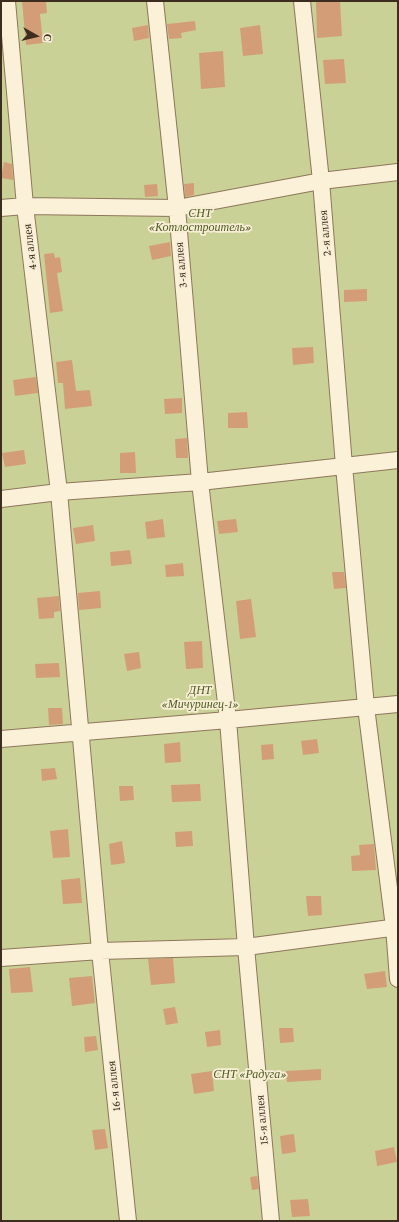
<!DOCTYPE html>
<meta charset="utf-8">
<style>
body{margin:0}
#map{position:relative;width:399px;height:1222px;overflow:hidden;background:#f2e5c4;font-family:"Crimson Pro",serif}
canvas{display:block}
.frame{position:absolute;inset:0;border:2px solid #3d2d1e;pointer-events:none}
.north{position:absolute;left:16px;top:16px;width:40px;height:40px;-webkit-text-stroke:3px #f8eed5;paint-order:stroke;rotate:98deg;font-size:11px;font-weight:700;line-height:16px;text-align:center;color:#3d2d1e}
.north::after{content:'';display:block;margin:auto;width:14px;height:18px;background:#3d2d1e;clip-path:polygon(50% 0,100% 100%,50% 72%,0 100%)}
</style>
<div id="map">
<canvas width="399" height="1222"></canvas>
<div class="frame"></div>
<div class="north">С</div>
</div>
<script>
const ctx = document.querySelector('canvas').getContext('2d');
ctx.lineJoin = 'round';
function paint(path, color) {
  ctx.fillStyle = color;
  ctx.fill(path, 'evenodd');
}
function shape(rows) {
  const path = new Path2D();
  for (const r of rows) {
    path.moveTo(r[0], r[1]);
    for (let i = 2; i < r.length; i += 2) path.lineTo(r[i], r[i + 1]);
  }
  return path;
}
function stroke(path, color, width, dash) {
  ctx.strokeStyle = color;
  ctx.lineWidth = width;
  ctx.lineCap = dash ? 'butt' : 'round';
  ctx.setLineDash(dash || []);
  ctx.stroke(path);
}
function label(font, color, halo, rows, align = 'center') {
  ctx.font = font + ' "Crimson Pro",serif';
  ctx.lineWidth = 3.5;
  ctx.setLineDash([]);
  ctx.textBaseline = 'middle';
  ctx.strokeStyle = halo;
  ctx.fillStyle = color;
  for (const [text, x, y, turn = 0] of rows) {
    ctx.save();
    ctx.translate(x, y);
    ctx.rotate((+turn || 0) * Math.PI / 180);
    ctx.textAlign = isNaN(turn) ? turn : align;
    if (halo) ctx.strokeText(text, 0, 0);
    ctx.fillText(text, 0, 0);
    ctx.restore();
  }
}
const green = shape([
 [1,1,398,1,398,1221,1,1221]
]);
const building = shape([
 [22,1,46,1,47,13,40,14,43,43,26,45],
 [316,1,340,1,342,36,317,38],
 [195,21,196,30,181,33,182,38,169,39,167,24],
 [148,25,149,38,134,41,132,28],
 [260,25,263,54,243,56,240,28],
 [223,51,225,87,201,89,199,53],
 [344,59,346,83,325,84,323,60],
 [4,162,12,164,13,180,1,178],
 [194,183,194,195,185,197,184,184],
 [157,184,158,196,145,197,144,185],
 [170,242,171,256,152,260,149,246],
 [54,253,55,258,60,257,62,272,57,273,63,311,50,313,44,254],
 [367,289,367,301,344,302,344,290],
 [313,347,314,363,293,365,292,348],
 [72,360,76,391,90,390,92,406,65,409,63,383,58,383,56,362],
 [36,377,38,393,15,396,13,380],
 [182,398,182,413,165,414,164,399],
 [247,412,248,428,228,428,228,413],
 [187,438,188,458,176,458,175,439],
 [24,450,26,464,5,467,2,453],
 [135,452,136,473,120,473,120,453],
 [163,519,165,537,147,539,145,522],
 [236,519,238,532,219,534,217,521],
 [93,525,95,541,76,544,73,528],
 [130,550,132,564,111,566,110,552],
 [183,563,184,576,166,577,165,565],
 [332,572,344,572,346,588,334,589],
 [100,591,101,608,79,610,78,593],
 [59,596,60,611,54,612,54,618,39,619,37,598],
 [251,599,256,637,240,639,236,601],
 [202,641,203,668,186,669,184,642],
 [139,652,141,668,127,671,124,654],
 [59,663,60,677,36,678,35,664],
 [48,708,62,708,63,724,49,725],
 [317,739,319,753,303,755,301,741],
 [180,742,181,762,165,763,164,744],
 [273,744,274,759,262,760,261,745],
 [55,768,57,779,42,781,41,769],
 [200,784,201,801,172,802,171,785],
 [119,786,133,786,134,800,120,801],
 [68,829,70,857,53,858,50,831],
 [192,831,193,846,176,847,175,832],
 [122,841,125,863,111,865,109,844],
 [374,844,376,870,352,871,351,856,360,855,359,845],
 [80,878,82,903,63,904,61,880],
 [306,896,321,896,322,915,308,916],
 [173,958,175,983,151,985,148,959],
 [30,967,33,992,11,993,9,969],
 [385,971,387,987,367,989,364,974],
 [92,976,95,1003,72,1006,69,978],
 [175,1007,178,1023,166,1025,163,1009],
 [279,1028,293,1028,294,1042,280,1043],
 [220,1030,221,1045,207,1047,205,1032],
 [96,1036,98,1050,85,1052,84,1037],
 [321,1069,321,1080,287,1082,286,1071],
 [212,1071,214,1091,194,1094,191,1074],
 [105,1129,108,1148,95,1150,92,1130],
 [294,1134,296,1152,282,1154,280,1136],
 [394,1147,397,1162,377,1166,375,1151],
 [257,1176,259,1189,252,1190,250,1177],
 [308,1199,310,1216,292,1217,290,1200]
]);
const minor = shape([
 [7,1,25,206,59,492,100,951,128,1221],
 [155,1,177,208,200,482,228,720,246,947,271,1221],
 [302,1,321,181,344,466,366,707,394,927,398,979],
 [1,208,25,206,177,208,321,181,398,172],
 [1,499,59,492,200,482,398,460],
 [1,739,228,720,398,704],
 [1,958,100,951,246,947,398,927]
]);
const parkNames = [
 ["СНТ",200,213],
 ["«Котлостроитель»",200,227],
 ["ДНТ",200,690],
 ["«Мичуринец-1»",200,704],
 ["СНТ «Радуга»",250,1074]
];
const streetNames = [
 ["2-я аллея",325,233,-95],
 ["4-я аллея",30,247,-97],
 ["3-я аллея",181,265,-95],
 ["16-я аллея",114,1086,-96],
 ["15-я аллея",262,1120,-95]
];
paint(green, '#cad197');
paint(building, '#d39e77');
stroke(minor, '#8e7659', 18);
stroke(minor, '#fbf1d9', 16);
label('italic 12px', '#4d5b23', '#f8eed5', parkNames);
label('12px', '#3d2d1e', '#f8eed5', streetNames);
</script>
